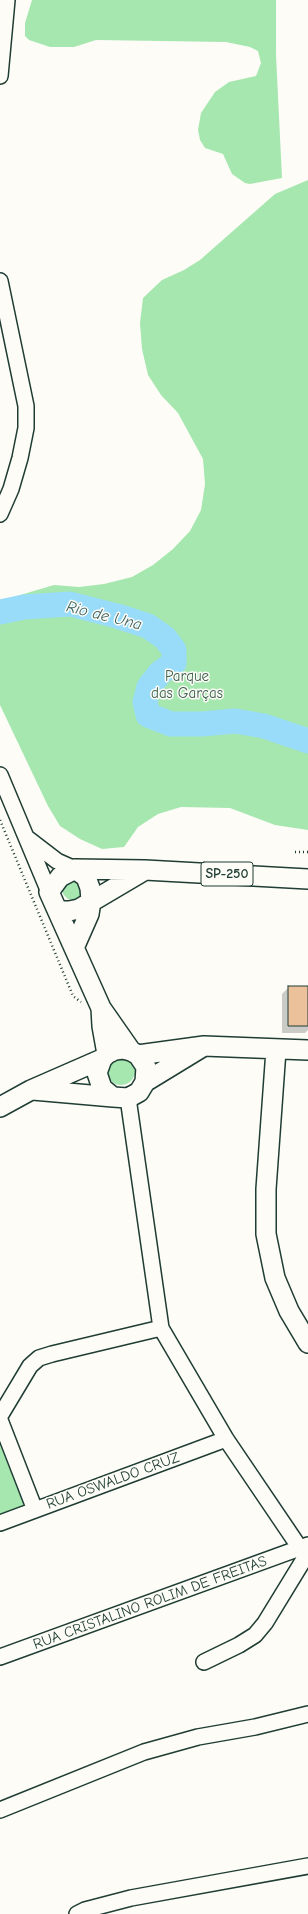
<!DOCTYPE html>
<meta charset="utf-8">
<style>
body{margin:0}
canvas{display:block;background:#fdfcf7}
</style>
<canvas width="308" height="1914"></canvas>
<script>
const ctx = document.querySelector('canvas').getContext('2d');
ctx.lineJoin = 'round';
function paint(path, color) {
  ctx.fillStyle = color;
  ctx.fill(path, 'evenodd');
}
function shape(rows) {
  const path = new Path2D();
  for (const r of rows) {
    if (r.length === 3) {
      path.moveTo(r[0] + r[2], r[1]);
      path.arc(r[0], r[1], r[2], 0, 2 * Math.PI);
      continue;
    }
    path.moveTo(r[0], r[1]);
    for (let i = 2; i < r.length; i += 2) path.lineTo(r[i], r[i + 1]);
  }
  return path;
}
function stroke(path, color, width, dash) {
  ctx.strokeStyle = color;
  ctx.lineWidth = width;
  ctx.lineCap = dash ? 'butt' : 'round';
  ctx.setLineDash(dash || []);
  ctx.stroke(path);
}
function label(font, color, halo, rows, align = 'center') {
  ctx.font = font + ' "Comic Neue",sans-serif';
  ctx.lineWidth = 3;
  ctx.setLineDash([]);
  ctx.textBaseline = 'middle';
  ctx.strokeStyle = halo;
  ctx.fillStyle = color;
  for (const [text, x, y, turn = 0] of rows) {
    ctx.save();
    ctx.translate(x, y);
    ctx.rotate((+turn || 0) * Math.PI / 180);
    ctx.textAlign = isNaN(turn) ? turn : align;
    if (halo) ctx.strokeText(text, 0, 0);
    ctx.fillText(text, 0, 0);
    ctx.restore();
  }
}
const green = shape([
 [32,0,276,0,276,55,282,178,250,184,245,183,232,174,223,154,205,148,200,140,198,130,201,113,215,92,229,82,256,76,261,63,258,51,250,47,226,42,96,40,74,47,50,47,29,40,25,36,25,23],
 [308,180,308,830,275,825,230,808,181,807,158,814,138,827,124,847,102,849,80,839,60,826,48,806,0,705,0,601,54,585,79,587,104,584,132,577,153,565,173,549,190,531,201,510,205,484,203,459,178,413,161,395,148,375,142,349,140,323,143,298,162,280,184,270,200,260,275,194],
 [79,878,82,896,75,900,68,899,63,894,63,883],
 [121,1071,14],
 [0,1444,25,1508,0,1517]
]);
const shadow = shape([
 [289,987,308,987,308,1030,305,1033,282,1033,282,994]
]);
const river = shape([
 [0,612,24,607,70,604,117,616,148,626,165,638,174,650,174,663,160,673,149,687,145,702,148,715,171,724,202,724,235,721,264,726,308,741]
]);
const building = shape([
 [288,986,308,986,308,1026,288,1026,288,986]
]);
const path = shape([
 [0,820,73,996,81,1002],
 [295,852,308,852]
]);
const minor = shape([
 [0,76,7,0],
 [0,281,26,406,26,428,20,458,11,489,0,514],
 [0,775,49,892],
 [27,838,57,861,75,869],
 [128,1098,161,1328,226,1439,308,1560],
 [0,1416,30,1366,39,1358,52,1354,161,1328],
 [0,1420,35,1510],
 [0,1523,226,1439],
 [0,1657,308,1545],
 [204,1662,239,1645,255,1635,265,1623,306,1556],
 [0,1810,144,1752,198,1737,255,1727,308,1714],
 [77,1914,85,1910,131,1898,308,1866]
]);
const major = shape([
 [58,911,69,911,79,909,145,870],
 [74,948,89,914,91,901,90,888,86,877,75,869],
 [101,1008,102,1026,107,1054],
 [276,1050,266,1189,266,1234,275,1278,289,1311,308,1343],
 [131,1051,101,1008,49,892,60,877,75,869,145,870,308,879],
 [138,1055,204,1046,308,1050],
 [145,1082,146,1067,138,1055,131,1051,123,1049,115,1050,107,1054,102,1059,97,1073,102,1088,113,1097,128,1098,139,1092,145,1082,204,1046],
 [33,1090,113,1097],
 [0,1107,31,1090,102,1059]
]);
const shields = [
 [227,874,52]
];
const shieldNames = [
 ["SP-250",227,874]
];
const parkNames = [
 ["Parque",187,677],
 ["das Garças",187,694]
];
const streetNames = [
 ["RUA OSWALDO CRUZ",113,1481,-20],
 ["RUA CRISTALINO ROLIM DE FREITAS",150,1603,-20]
];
const waterNames = [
 ["Rio de Una",104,616,14]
];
paint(green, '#a6e7af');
paint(shadow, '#0003');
stroke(river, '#98dcfa', 25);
paint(building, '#eac19a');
stroke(building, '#1f3d34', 1);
stroke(minor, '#1f3d34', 18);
stroke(major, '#1f3d34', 22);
stroke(path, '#1f3d34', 2.5, [1, 3]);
stroke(minor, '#fdfcf7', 15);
stroke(major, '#fdfcf7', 19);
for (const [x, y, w] of shields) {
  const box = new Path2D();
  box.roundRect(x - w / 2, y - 12, w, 24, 3);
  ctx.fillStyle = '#fdfcf7';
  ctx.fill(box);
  stroke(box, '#1f3d34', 1);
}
label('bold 14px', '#1f3d34', null, shieldNames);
label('15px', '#3a5f4d', '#fdfcf7', parkNames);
label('15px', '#1f3d34', '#fdfcf7', streetNames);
label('italic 16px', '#375d5c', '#fdfcf7', waterNames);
</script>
